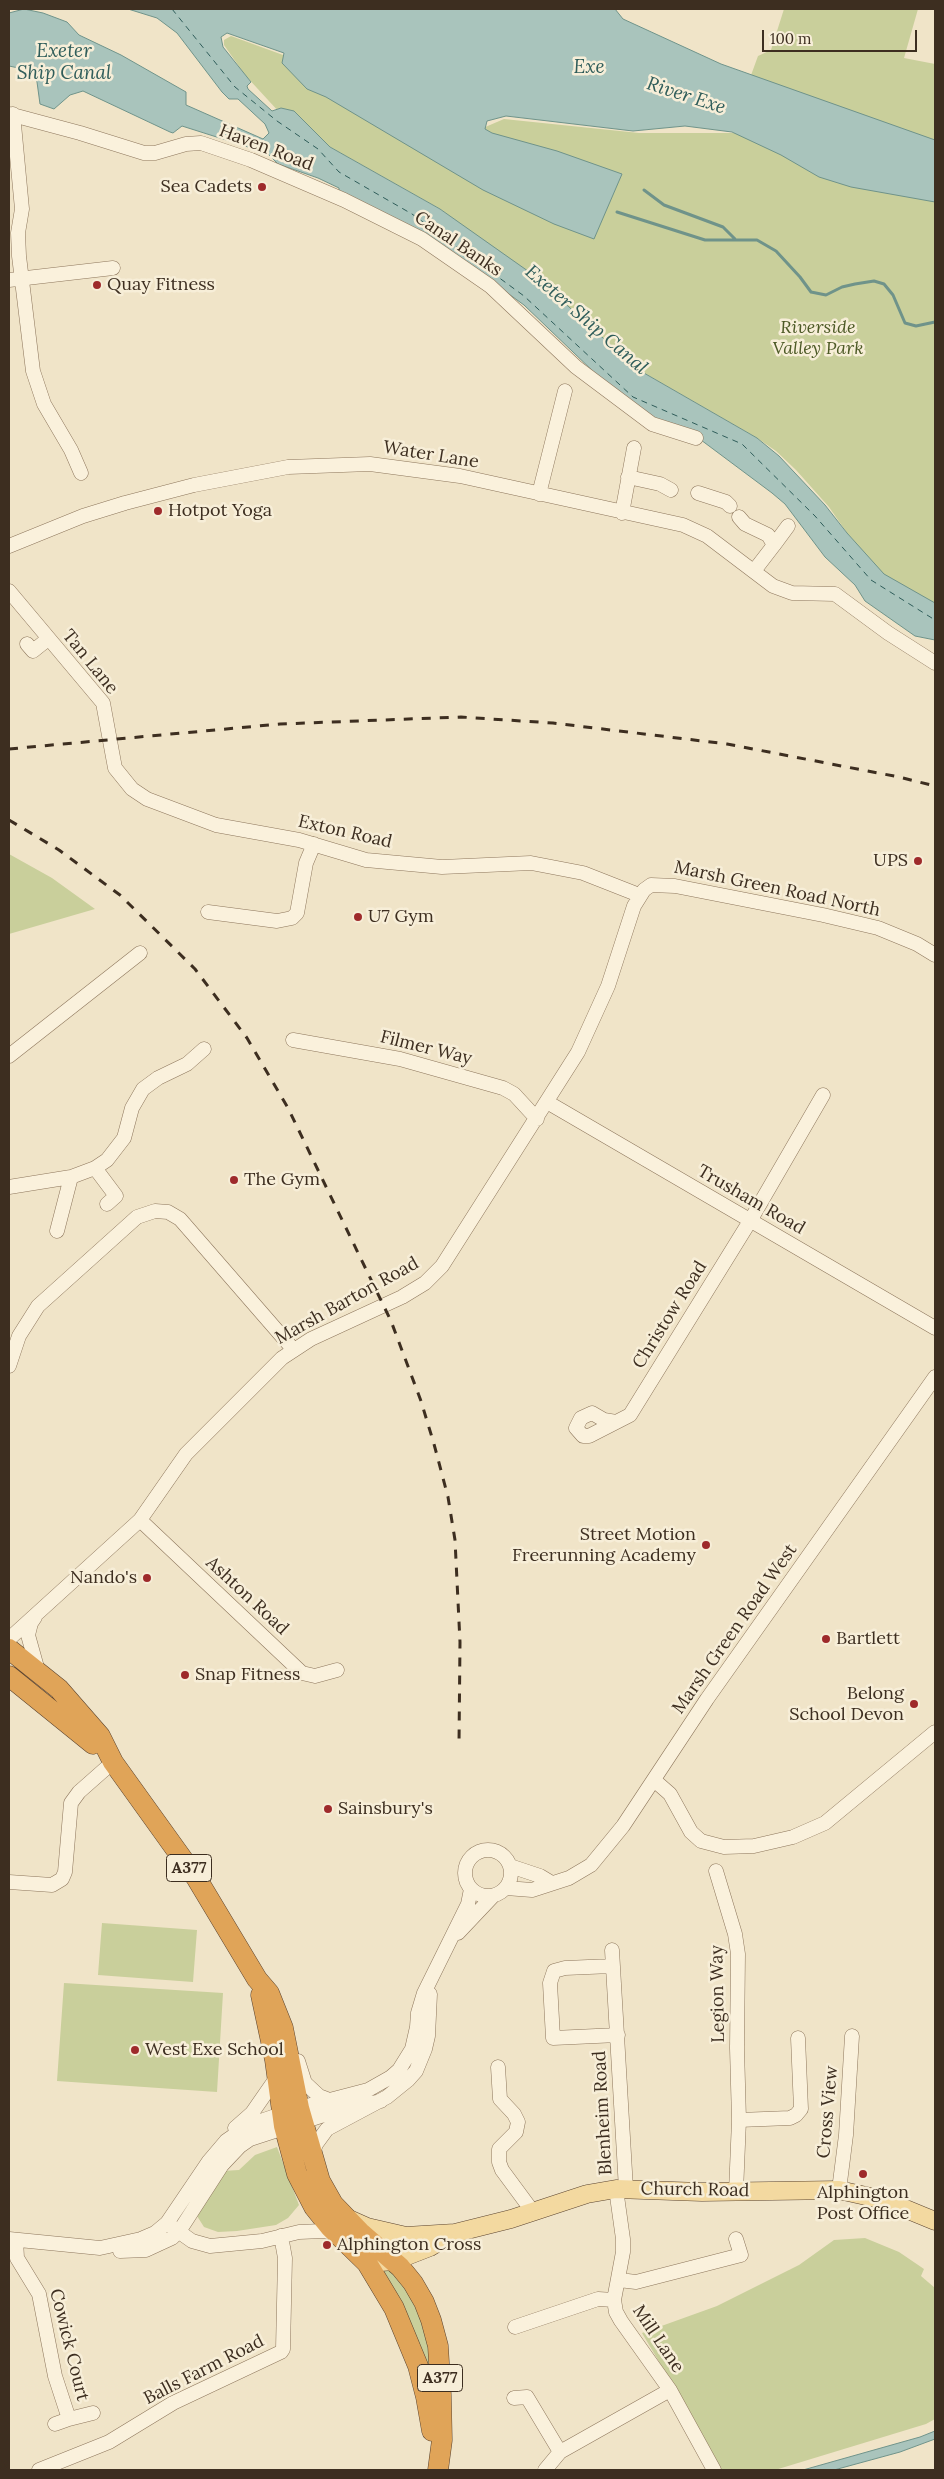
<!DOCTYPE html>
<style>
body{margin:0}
#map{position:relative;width:944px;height:2479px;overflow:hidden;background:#f0e4c8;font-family:Lora,serif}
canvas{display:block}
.frame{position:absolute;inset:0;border:10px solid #3d2e20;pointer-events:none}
.scale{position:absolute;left:762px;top:30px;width:155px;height:22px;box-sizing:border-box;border:2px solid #3d2e20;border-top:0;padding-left:6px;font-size:15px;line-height:18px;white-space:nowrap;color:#3d2e20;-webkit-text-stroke:4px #f7eed8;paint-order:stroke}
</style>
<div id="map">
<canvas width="944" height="2479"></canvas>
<div class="frame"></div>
<div class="scale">100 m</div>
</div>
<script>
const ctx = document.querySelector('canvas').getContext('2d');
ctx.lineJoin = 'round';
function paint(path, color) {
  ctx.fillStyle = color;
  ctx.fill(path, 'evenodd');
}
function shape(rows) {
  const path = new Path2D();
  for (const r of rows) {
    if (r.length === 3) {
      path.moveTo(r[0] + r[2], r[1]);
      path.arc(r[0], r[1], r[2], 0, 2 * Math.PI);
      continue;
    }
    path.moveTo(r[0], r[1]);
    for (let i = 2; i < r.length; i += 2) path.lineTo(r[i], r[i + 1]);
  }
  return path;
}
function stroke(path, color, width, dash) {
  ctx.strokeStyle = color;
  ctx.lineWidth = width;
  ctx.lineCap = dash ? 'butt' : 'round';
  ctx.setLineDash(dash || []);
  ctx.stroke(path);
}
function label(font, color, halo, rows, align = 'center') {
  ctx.font = font + ' Lora,serif';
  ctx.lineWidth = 5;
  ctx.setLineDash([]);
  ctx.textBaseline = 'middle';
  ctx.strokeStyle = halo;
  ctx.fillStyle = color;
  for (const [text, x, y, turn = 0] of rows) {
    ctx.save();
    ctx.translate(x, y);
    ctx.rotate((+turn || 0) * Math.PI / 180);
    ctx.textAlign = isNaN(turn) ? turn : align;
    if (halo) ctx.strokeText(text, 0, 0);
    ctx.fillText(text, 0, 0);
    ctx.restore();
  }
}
const green = shape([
 [784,9,918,9,904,58,935,64,935,149,922,148,915,134,803,96,746,89,758,56,771,50],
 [231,36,483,128,504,119,639,133,738,133,935,197,935,606,881,573,847,533,829,507,796,470,776,451,757,438,637,369,585,322,440,209,330,147,294,111,280,113,245,75,224,45,224,40],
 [9,854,52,878,95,909,9,934],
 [102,1923,197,1930,193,1982,98,1975],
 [64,1983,223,1993,217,2092,57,2081],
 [277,2147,299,2205,288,2218,276,2225,237,2231,218,2232,204,2227,197,2216,222,2171,239,2170,255,2155],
 [865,2238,899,2252,924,2269,921,2276,935,2288,935,2419,926,2424,775,2470,720,2470,680,2397,642,2333,717,2306,799,2265,834,2240],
 [395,2269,415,2298,431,2353,431,2387,380,2272]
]);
const water = shape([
 [24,9,43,13,67,22,79,35,121,55,186,92,186,105,263,139,269,133,265,124,238,99,229,99,222,92,177,33,157,18,128,9,615,9,623,19,721,64,935,140,935,202,851,187,819,177,781,155,732,132,685,126,633,131,506,116,487,121,485,129,492,133,557,151,622,174,594,239,554,224,483,190,326,97,307,89,282,63,284,53,227,33,221,37,223,47,251,82,247,86,248,89,272,111,281,108,294,111,330,147,440,209,535,276,637,369,757,438,779,456,825,505,847,533,884,574,935,603,935,640,915,636,865,601,855,585,825,557,785,504,772,493,697,437,652,422,597,375,524,305,437,242,339,193,339,188,318,178,278,164,267,153,182,126,173,133,170,132,83,91,70,95,54,109,40,104,37,82,28,70,9,66,9,13,24,9],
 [935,2431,935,2439,900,2452,834,2470,803,2470,920,2437,935,2431]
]);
const stream = shape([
 [644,190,664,205,723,227,735,239],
 [617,212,705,240,757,240,776,251,800,277,811,292,826,295,842,287,855,284,874,281,884,284,893,295,905,323,916,326,935,322]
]);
const ferry = shape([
 [172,9,235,87,277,121,318,149,339,172,412,214,524,296,633,397,742,444,815,516,871,580,935,620]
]);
const minor = shape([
 [9,114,80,133,144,153,155,153,186,144,201,143,251,160,344,200,422,239,490,286,576,367,652,424,696,438],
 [13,114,22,209,18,233,19,256,33,371,44,404,71,450,81,473],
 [9,280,113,268],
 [628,477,660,484,671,490],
 [698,493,726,502,730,506],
 [539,494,565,391],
 [622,513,634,448],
 [739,517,745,524,768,535,774,545,754,571],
 [774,545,788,526],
 [9,546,83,516,125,503,194,485,288,467,370,464,460,476,683,525,707,536,773,586,792,593,835,594,888,633,935,663],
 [9,591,103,703,115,768,132,789,147,799,216,825,299,840,366,860,442,867,531,863,583,873,639,895],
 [27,644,33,651,48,639],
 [208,912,277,921,292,918,297,913,306,863,314,844],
 [293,1040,400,1059,503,1088,514,1094,537,1119],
 [9,1056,140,953],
 [547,1102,935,1328],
 [95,1168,116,1196,107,1204],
 [9,1187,71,1177,95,1168,107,1160,124,1138,132,1108,143,1089,158,1078,187,1064,204,1049],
 [57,1231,71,1177],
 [9,1366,19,1336,38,1306,137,1217,155,1211,168,1212,180,1219,293,1349],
 [616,1422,604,1420,592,1413,581,1418,576,1428,583,1436,589,1436,630,1415,750,1221,823,1095],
 [140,1520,302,1673,315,1676,337,1670],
 [35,1617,31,1623,28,1635,38,1671],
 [9,1639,140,1520,186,1454,282,1358,311,1339,402,1297,425,1283,442,1266,578,1052,608,986,634,906,644,890,651,885,675,886,823,915,878,928,917,944,935,955],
 [654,1780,670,1794,691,1832,701,1841,724,1847,754,1846,793,1837,825,1823,935,1732],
 [488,1873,23],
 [510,1866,540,1876,550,1882],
 [716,1871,735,1934,738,1954,737,2048,739,2120,736,2192],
 [9,1882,52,1885,62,1879,65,1872,71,1803,79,1792,113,1762],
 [506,1888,532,1890,569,1878,591,1865,623,1826,707,1699,935,1377],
 [458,1933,493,1896],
 [612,1950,626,2189],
 [612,1966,565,1968,554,1971,550,1983,553,2038,618,2035],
 [298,2061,305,2083,319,2096,332,2101],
 [498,2067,500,2099,514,2114,518,2122,516,2132,499,2149,499,2162,502,2170,533,2212],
 [739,2120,790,2118,796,2115,801,2109,798,2038],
 [235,2128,252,2113,277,2077],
 [312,2156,316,2144,327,2129,387,2097,408,2080,416,2071,425,2049,428,2036,430,1994],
 [616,2189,623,2239,623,2252,614,2300,616,2312,621,2321,670,2390,714,2470],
 [839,2190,846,2135,852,2036],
 [171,2226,192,2241,210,2246,262,2241,299,2232,323,2231,337,2234],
 [9,2239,100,2248,141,2239,155,2233,167,2223,209,2161,226,2141,239,2132,252,2124,299,2108,368,2090,391,2077,399,2070,412,2049,417,2027,418,2013,424,1993,468,1904,471,1889],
 [16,2240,17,2258,39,2294,55,2376,69,2419,55,2424],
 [120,2251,146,2250,172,2238,180,2230,222,2165,240,2146,250,2139,339,2110,381,2101],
 [619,2280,636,2282,741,2255,736,2239],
 [515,2327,598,2299,614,2300],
 [514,2398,527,2397,560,2452],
 [69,2419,93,2413],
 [39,2470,109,2442,173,2403,281,2352,283,2349,285,2258,281,2236],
 [545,2470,560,2452,670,2390]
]);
const major = shape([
 [349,2219,367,2227,406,2236,455,2233,511,2219,587,2194,616,2189,702,2192,839,2190,884,2200,935,2221],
 [367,2263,394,2261,430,2247,450,2235]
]);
const highway = shape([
 [9,1649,59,1689,100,1736,113,1762,197,1879,257,1979,269,1993,283,2028,299,2108,320,2181,333,2204,360,2232,400,2267,413,2283,424,2302,431,2320,438,2346,441,2395,442,2440,438,2470],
 [9,1676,93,1744],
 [261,1995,275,2060,284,2126,297,2174,314,2207,330,2227,367,2263,394,2308,418,2366,426,2397,432,2431]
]);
const rail = shape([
 [9,749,280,724,461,717,553,723,727,744,899,777,935,786],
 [9,820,59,850,120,895,195,969,247,1038,288,1108,391,1321,421,1401,434,1444,448,1497,455,1540,460,1642,459,1744]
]);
const markers = [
 [262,187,5,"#9e2a2b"],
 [97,285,5,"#9e2a2b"],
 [158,511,5,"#9e2a2b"],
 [918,861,5,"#9e2a2b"],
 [358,917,5,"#9e2a2b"],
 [234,1180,5,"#9e2a2b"],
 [706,1545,5,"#9e2a2b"],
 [147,1578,5,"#9e2a2b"],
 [826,1639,5,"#9e2a2b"],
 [185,1675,5,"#9e2a2b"],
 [914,1704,5,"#9e2a2b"],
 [328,1809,5,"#9e2a2b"],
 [135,2050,5,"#9e2a2b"],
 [863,2174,5,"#9e2a2b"],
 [327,2245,5,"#9e2a2b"]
];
const shields = [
 [189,1868,45],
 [440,2378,45]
];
const shieldNames = [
 ["A377",189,1868],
 ["A377",440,2378]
];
const streetNames = [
 ["Haven Road",266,148,21],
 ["Canal Banks",458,244,34],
 ["Water Lane",431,455,9],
 ["Tan Lane",90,662,51],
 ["Exton Road",345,832,13],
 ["Marsh Green Road North",777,889,12],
 ["Filmer Way",426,1048,14],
 ["Trusham Road",751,1200,30],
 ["Marsh Barton Road",347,1301,-29],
 ["Christow Road",670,1315,-58],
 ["Ashton Road",247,1596,43],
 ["Marsh Green Road West",735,1629,-55],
 ["Legion Way",718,1994,-91],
 ["Cross View",828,2112,-85],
 ["Blenheim Road",603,2113,-93],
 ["Church Road",695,2190,1],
 ["Mill Lane",658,2339,56],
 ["Cowick Court",69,2345,76],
 ["Balls Farm Road",204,2370,-27]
];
const poiNames = [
 ["Sea Cadets",252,187,"right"],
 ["Quay Fitness",107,285],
 ["Hotpot Yoga",168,511],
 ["UPS",908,861,"right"],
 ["U7 Gym",368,917],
 ["The Gym",244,1180],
 ["Street Motion",696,1535,"right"],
 ["Freerunning Academy",696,1556,"right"],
 ["Nando's",137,1578,"right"],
 ["Bartlett",836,1639],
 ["Snap Fitness",195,1675],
 ["Belong",904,1694,"right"],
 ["School Devon",904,1715,"right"],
 ["Sainsbury's",338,1809],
 ["West Exe School",145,2050],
 ["Alphington",863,2193,"center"],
 ["Post Office",863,2214,"center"],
 ["Alphington Cross",337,2245]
];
const parkNames = [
 ["Riverside",818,328],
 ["Valley Park",818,349]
];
const waterNames = [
 ["Exeter",64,52],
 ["Ship Canal",64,74],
 ["Exe",589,68],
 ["River Exe",686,96,18],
 ["Exeter Ship Canal",586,320,41]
];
paint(green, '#c9cf9b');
paint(water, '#a9c4bc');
stroke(water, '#6f938a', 1);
stroke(stream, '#6f938a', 3);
stroke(ferry, '#2f5d5a', 1, [6, 5]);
stroke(minor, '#8d765c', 15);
stroke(major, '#5b4430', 19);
stroke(highway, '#5b4430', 21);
stroke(minor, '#faf1dc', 14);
stroke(major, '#f3d9a0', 18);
stroke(highway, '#e0a458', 20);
stroke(rail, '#3d2e20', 3, [9, 9]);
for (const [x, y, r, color] of markers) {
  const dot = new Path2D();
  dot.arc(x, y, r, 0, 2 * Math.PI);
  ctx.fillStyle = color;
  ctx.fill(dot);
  stroke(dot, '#f7eed8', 2);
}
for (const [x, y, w] of shields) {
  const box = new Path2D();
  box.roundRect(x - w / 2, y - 13.5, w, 27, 4);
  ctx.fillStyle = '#f7eed8';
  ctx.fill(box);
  stroke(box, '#3d2e20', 1);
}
label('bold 16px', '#3d2e20', null, shieldNames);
label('18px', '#3d2e20', '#f7eed8', streetNames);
label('18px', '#3d2e20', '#f7eed8', poiNames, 'left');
label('italic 18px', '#4d5a26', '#f7eed8', parkNames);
label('italic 19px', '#2f5d5a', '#f7eed8', waterNames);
</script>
